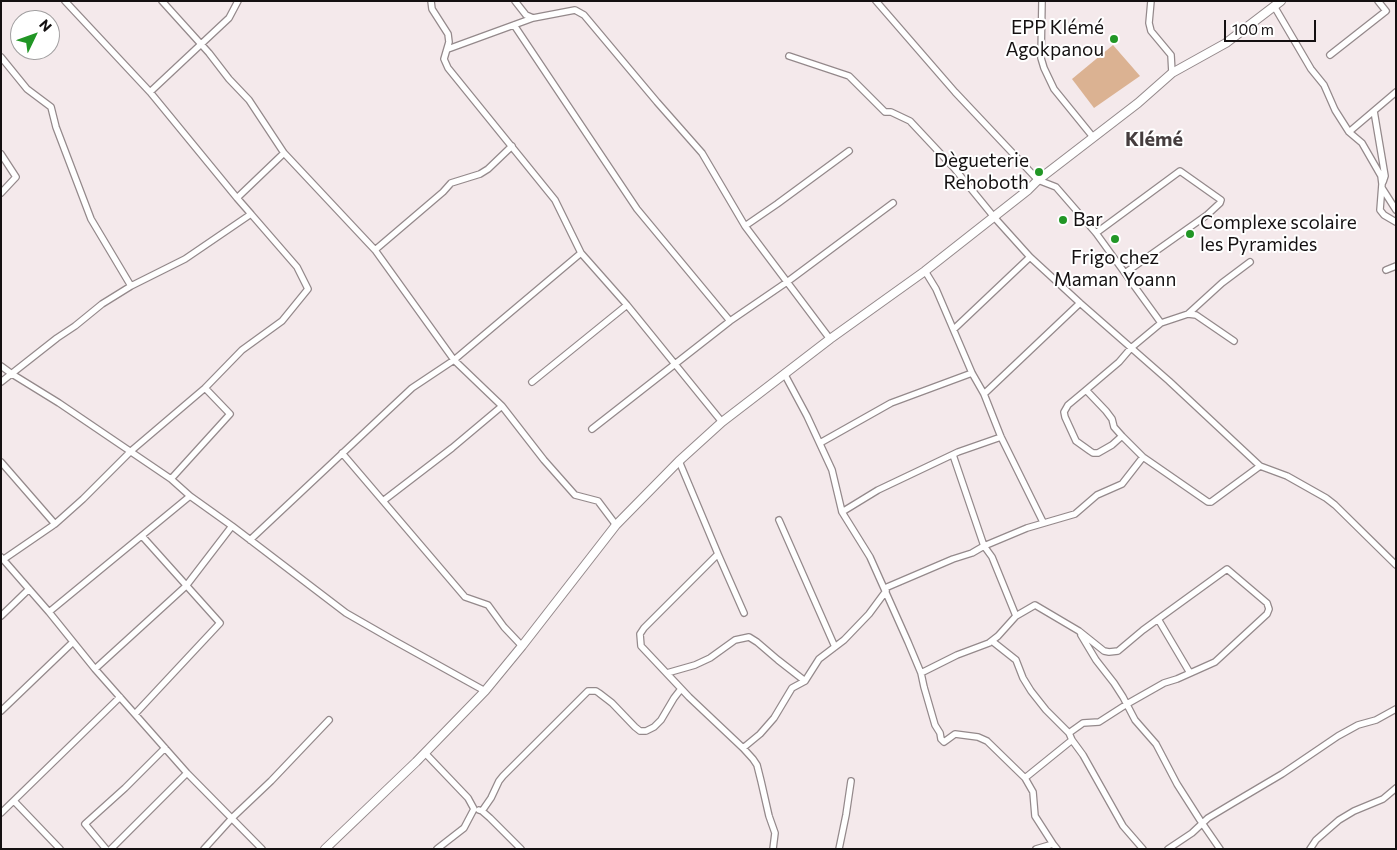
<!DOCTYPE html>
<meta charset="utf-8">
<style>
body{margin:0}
#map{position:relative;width:1397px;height:850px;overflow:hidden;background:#f4e9eb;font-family:Commissioner,sans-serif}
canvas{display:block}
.frame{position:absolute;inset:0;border:2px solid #141011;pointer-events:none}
.north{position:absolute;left:10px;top:10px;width:50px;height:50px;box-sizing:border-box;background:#fff;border:1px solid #a19fa0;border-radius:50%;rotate:48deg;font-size:14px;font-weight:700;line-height:20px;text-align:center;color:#141011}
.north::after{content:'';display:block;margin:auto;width:18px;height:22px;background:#219625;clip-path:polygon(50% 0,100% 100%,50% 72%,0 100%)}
.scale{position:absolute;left:1224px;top:20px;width:92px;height:22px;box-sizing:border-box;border:2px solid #141011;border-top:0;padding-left:6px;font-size:15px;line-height:18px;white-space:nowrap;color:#141011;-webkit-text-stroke:4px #fff;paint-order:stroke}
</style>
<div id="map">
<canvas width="1397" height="850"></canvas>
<div class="frame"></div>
<div class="north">N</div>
<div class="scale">100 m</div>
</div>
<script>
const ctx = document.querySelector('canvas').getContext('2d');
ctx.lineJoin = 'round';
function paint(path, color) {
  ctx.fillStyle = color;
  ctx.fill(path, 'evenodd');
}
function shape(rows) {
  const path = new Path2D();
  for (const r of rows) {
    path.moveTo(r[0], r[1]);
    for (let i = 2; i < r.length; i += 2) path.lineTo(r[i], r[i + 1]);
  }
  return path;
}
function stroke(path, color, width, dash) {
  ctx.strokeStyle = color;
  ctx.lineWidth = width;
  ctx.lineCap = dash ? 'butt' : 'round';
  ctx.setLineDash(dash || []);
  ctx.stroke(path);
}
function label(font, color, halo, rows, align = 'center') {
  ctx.font = font + ' Commissioner,sans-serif';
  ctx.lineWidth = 4;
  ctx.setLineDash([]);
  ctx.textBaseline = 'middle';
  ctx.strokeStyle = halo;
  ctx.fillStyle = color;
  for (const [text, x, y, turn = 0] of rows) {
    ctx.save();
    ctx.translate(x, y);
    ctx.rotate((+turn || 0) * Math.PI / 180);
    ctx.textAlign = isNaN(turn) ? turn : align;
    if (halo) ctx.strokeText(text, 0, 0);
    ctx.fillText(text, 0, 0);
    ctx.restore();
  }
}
const green = shape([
 [1113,45,1140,76,1094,108,1072,79]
]);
const minor = shape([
 [65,1,150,92,237,198,251,214],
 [162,1,209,53,229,79,249,100,284,153,375,250,454,360,502,406,544,460,575,495,598,501,616,525],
 [431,1,432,9,448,34,449,42,444,59,448,68,555,200,581,253,627,305,722,422],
 [515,1,526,15,533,18,575,10,584,15,657,102,702,153,745,226,830,339],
 [876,1,955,92,1038,180,1056,187,1096,233,1161,323],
 [1042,1,1041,58,1044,68,1054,89,1093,137],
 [1151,1,1149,23,1151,31,1171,55,1172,73],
 [1274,6,1311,69,1324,85,1335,110,1349,132,1362,143,1381,176,1382,184,1380,210,1384,215,1396,222],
 [514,25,637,209,730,321],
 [448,49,533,18],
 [1330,55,1386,11,1378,1],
 [789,56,849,76,885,112,891,112,910,121,954,168,994,217,1030,257,1080,303,1169,381,1260,466,1287,476,1326,498,1335,505,1396,565],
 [1,57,27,89,51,107,56,127,91,219,131,286,185,259,251,214,297,267,308,289,282,321,242,350,205,388,131,451,83,499,55,524],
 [150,92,229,18,238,1],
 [1374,111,1385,176,1383,182],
 [1349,132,1396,92],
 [1,154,16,177,1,193],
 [1382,188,1396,210],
 [237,198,284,153],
 [745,226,777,204,849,151],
 [1096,233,1180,171,1221,200,1220,203,1207,215,1125,273],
 [375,250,443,192,451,183,480,174,488,169,512,146],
 [1386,270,1396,266],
 [925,271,936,289,972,373,984,394,1001,437,1043,522],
 [1188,314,1222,283,1250,262],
 [954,329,1030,257],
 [1,366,12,374,59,403,171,479,190,496,232,526,346,613,393,640,485,691],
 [785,375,807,416,832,470,842,512,870,557,908,642,921,673,924,687,935,725,940,733,941,739,944,742,955,734,978,737,987,741,1025,778,1072,740],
 [1,382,57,338,75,326,102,304,131,286],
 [532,382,627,305],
 [1086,390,1068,405,1064,412,1065,417,1076,441,1090,451,1093,453,1098,453,1112,445,1122,436,1114,427,1112,419,1106,411,1086,390,1119,362,1131,348,1161,323,1188,314,1196,315,1234,341],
 [984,394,1080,303],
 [592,429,730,321,787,282,893,203],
 [1122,436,1143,457,1208,502,1211,502,1260,466],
 [820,443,891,403,972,373],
 [342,453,465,597,488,605,504,627,522,646],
 [953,455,984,546,1027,528,1075,514,1097,495,1122,484,1143,457],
 [679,461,718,554,644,628,640,634,641,646,689,697,743,748,753,759,757,765,761,781,769,816,775,833,773,849],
 [1,462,55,524,4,559],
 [171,479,230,414,205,388],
 [383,501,452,448,502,406],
 [842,512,878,490,958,452,1001,437],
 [779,520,835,647],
 [250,540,412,388,454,360,581,253],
 [718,554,744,613],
 [1,557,49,612,95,669,187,773,262,849],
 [885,588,953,559,972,553,984,546,992,557,1016,616,1035,605,1079,631,1104,651,1109,652,1118,651,1143,630,1227,569,1267,603,1269,609,1267,614,1215,662,1177,679,1164,683,1127,704,1099,722,1083,723,1069,733],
 [49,612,190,496],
 [1,616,29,589],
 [1158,619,1190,673],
 [1081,635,1096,660,1114,683,1123,697,1135,720,1156,744,1177,784,1200,820,1220,849],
 [992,641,1016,660,1023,678,1031,691,1046,710,1069,733,1072,740,1083,755,1123,826,1143,849],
 [95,669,186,586,232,526],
 [667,673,695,665,710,658,735,640,749,637,757,642,778,660,805,681],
 [921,673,957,655,989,643,998,636,1016,616],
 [1,711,73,642],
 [135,714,220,623,142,536],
 [743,748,760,734,774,718,792,688,805,681,819,659,844,640,869,614,886,591],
 [425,753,468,798,474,809,464,828,437,849],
 [1025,778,1033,792,1035,816,1053,844],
 [14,801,60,849],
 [479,810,482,811,490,818,521,849],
 [482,811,491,798,499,781,503,776,588,691,596,691,599,693,612,703,635,727,640,731,646,731,654,727,661,720,674,698,681,689],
 [1,813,120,697],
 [106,849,85,824,125,788,165,748],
 [111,849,187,773],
 [204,849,233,817,271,781,329,720],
 [839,849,846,815,851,781],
 [1036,849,1053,844,1057,849],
 [1168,849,1192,833,1208,818,1233,803,1282,774,1338,736,1358,725,1376,720,1396,709],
 [1310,849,1316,840,1339,820,1354,811,1383,799,1396,788]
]);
const tertiary = shape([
 [325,849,416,762,485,691,522,646,616,525,679,461,722,422,830,339,925,271,1028,190,1038,180,1138,103,1172,73,1226,43,1281,1]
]);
const markers = [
 [1114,39,5,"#219625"],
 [1039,172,5,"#219625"],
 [1063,220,5,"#219625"],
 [1190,234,5,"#219625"],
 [1115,239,5,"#219625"]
];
const poiNames = [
 ["EPP Klémé",1104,28],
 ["Agokpanou",1104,50],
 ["Dègueterie",1029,161],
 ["Rehoboth",1029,183],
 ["Bar",1073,220,"left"],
 ["Complexe scolaire",1200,223,"left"],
 ["les Pyramides",1200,245,"left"],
 ["Frigo chez",1115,258,"center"],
 ["Maman Yoann",1115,280,"center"]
];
const neighbourhoodNames = [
 ["Klémé",1154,139]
];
paint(green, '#dbb292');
stroke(minor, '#94898b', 8);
stroke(tertiary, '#94898b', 10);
stroke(minor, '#fff', 5.5);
stroke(tertiary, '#fff', 8);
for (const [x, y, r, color] of markers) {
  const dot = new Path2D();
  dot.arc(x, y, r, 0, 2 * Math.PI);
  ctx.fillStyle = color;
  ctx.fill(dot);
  stroke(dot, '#fff', 2);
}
label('19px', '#141011', '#fff', poiNames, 'right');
label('bold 20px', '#453d3e', '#fff', neighbourhoodNames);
</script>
